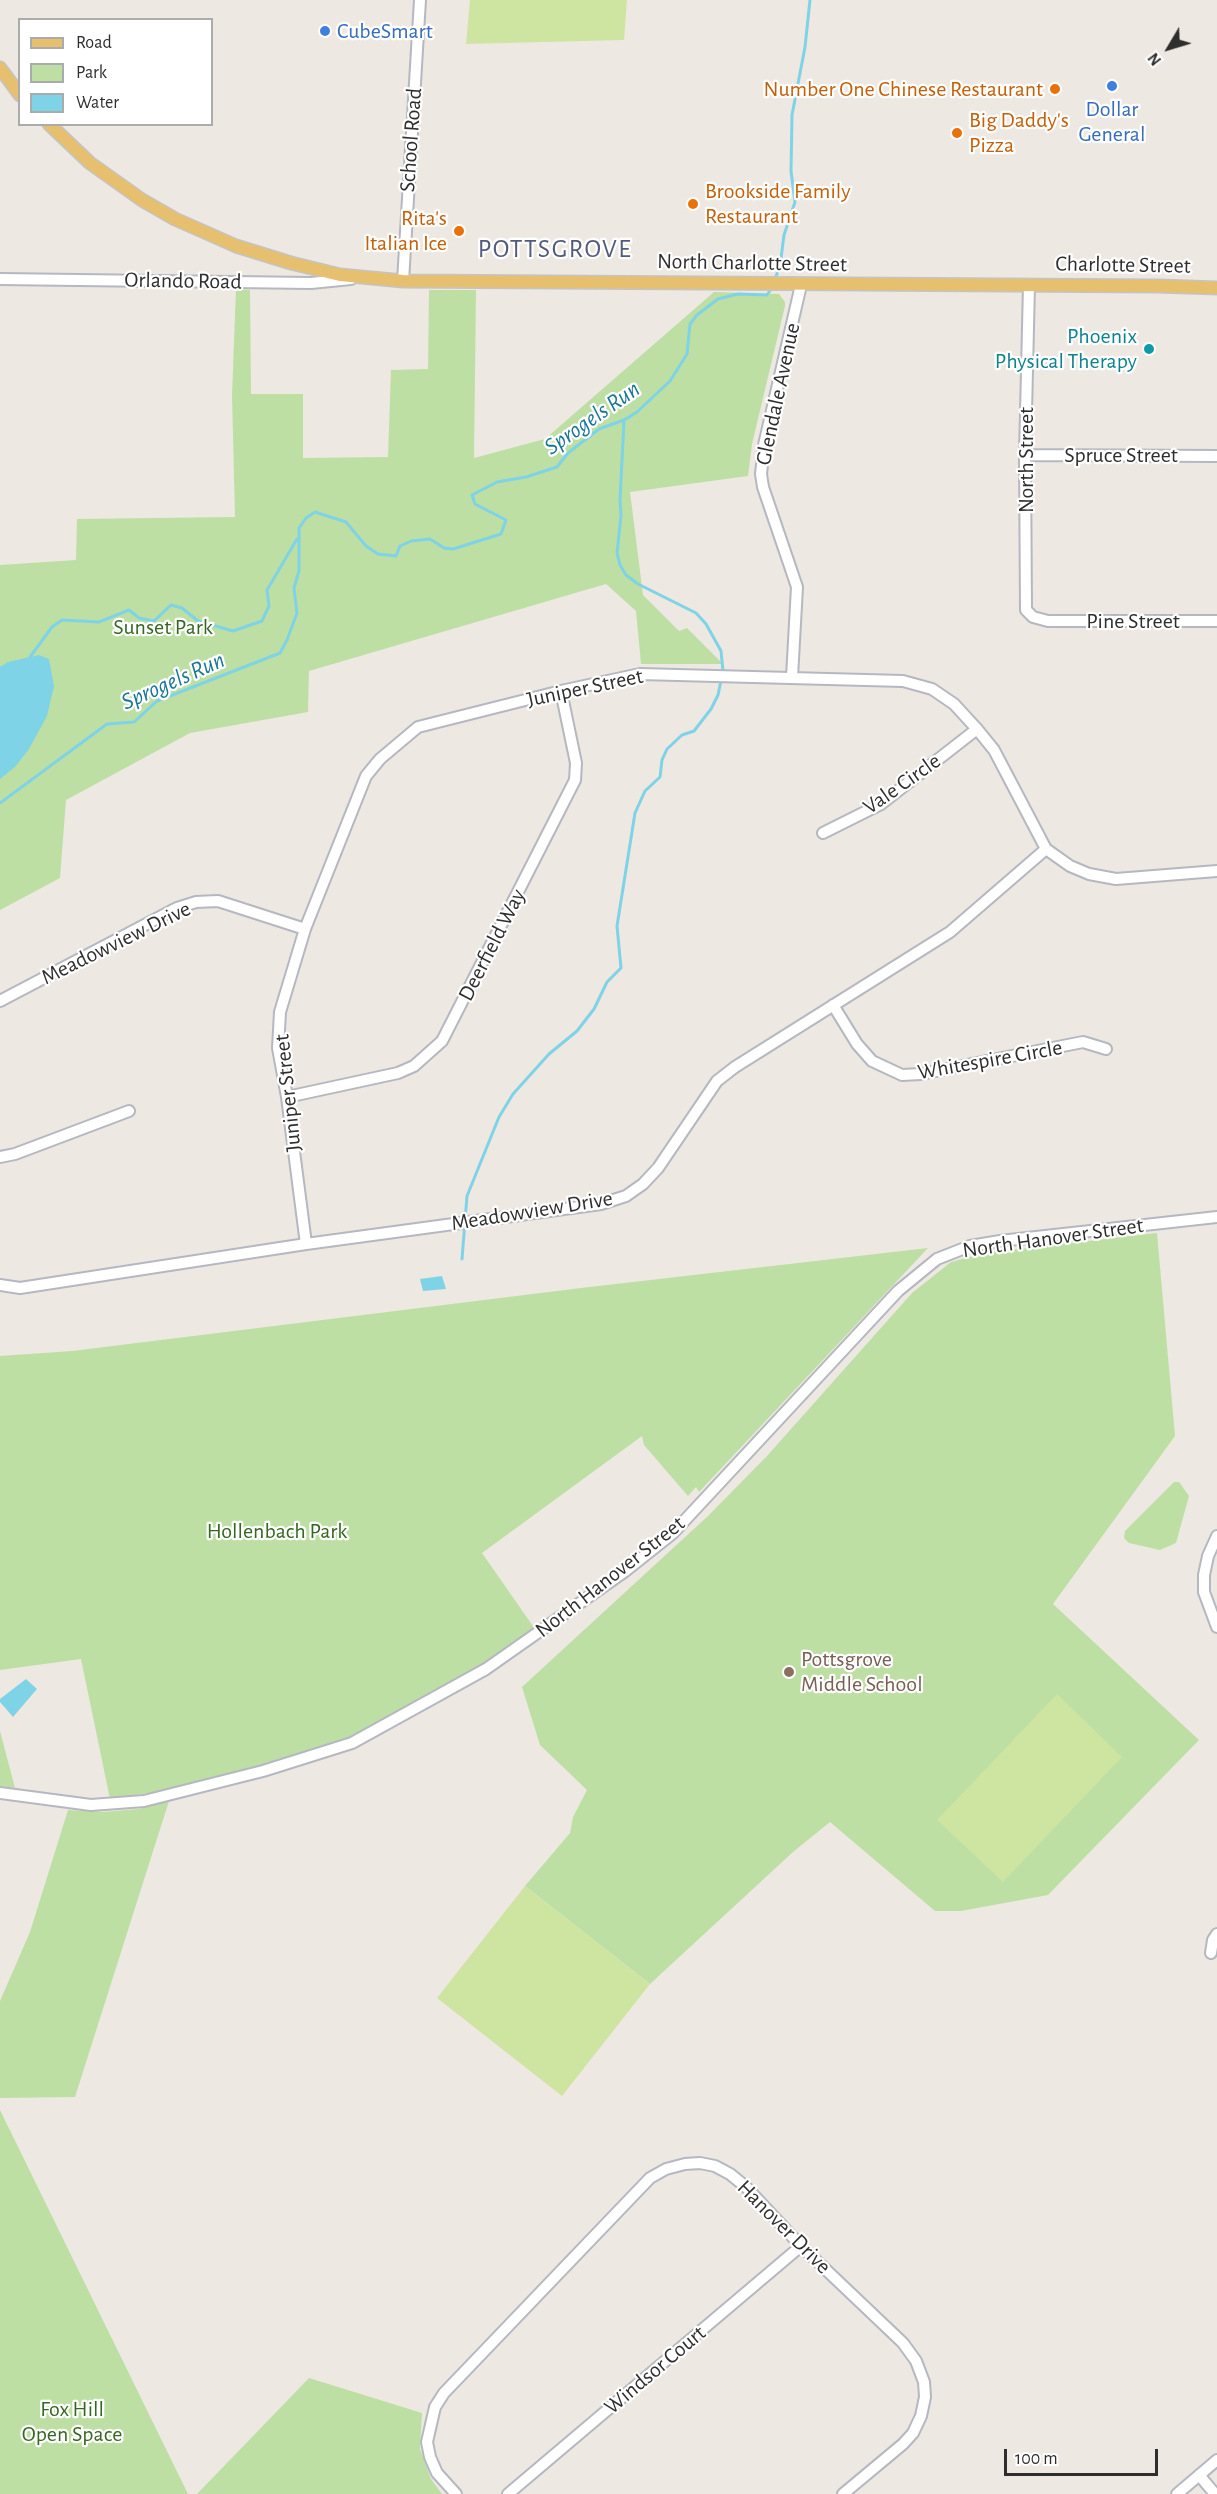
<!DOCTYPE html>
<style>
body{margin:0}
#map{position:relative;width:1217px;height:2494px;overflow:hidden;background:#eee8e2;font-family:"Alegreya Sans",sans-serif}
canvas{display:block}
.legend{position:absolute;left:18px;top:18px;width:195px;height:108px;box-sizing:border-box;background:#fff;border:2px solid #ababab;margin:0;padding:8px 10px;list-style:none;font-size:18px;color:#2e2e2e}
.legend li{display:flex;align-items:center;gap:12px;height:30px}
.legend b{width:30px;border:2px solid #ababab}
.north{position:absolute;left:1139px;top:18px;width:60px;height:60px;-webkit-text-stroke:4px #fff;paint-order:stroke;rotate:232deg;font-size:16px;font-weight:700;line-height:24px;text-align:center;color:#2e2e2e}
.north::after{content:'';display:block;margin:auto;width:21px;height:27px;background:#2e2e2e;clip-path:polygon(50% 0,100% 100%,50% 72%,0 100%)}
.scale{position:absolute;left:1004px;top:2449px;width:154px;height:27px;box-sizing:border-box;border:3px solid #2e2e2e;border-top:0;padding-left:8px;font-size:18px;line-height:21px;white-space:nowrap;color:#2e2e2e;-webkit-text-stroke:4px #fff;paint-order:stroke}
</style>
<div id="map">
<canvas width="1217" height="2494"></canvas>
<ul class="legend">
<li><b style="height:8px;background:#e6c06f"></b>Road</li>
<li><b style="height:16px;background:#bddfa4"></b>Park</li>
<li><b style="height:16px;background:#7fd3e6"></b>Water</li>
</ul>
<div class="north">N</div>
<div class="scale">100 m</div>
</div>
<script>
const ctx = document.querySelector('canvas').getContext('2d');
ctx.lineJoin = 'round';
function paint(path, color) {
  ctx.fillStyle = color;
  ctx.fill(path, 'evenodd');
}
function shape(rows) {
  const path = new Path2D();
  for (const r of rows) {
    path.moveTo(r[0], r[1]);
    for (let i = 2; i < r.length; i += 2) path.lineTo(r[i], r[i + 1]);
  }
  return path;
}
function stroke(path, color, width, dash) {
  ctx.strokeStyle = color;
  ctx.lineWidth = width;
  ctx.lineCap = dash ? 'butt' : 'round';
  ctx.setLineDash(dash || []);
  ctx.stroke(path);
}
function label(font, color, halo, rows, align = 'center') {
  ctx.font = font + ' "Alegreya Sans",sans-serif';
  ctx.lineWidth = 4.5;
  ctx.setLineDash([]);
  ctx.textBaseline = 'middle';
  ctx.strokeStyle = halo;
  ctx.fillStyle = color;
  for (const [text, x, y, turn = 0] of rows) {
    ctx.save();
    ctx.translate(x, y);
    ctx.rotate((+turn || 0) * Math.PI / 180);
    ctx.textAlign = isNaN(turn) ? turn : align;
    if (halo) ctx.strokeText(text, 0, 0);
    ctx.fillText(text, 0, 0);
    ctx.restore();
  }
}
const green = shape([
 [236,289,250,290,251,394,303,394,303,458,388,457,391,370,428,369,429,290,476,290,474,458,545,439,714,292,779,294,785,302,785,306,752,444,748,476,630,492,643,595,679,631,687,628,723,664,641,664,636,611,606,584,309,671,308,712,190,733,66,800,60,878,0,910,0,565,76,560,77,519,235,517,232,395],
 [1157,1233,1175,1436,1053,1604,1199,1740,1048,1895,961,1911,935,1911,830,1822,793,1852,650,1984,525,1886,570,1833,573,1817,587,1790,540,1745,522,1687,708,1516,767,1456,912,1293,951,1262,984,1253],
 [928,1248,699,1492,696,1487,688,1496,644,1445,642,1436,482,1553,535,1629,473,1670,347,1740,269,1764,174,1789,110,1799,81,1659,0,1670,0,1356,72,1351,581,1288],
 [1174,1482,1179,1482,1189,1496,1176,1543,1160,1550,1129,1543,1124,1538,1125,1531],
 [0,1731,15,1788,0,1786],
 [169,1801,75,2097,0,2098,0,2001,30,1932,68,1810,103,1812,138,1809],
 [0,2110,188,2494,0,2494],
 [309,2378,422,2413,420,2449,431,2479,442,2494,197,2494]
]);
const pitch = shape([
 [470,0,627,0,624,40,466,44],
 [1057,1694,1122,1757,1003,1882,937,1820],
 [525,1886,650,1984,562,2096,437,1998]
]);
const water = shape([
 [39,655,49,659,54,686,47,716,29,749,15,767,0,779,0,667,8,662],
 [442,1276,446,1289,423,1291,420,1279],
 [26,1679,37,1689,13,1717,0,1702,0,1699]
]);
const stream = shape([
 [775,279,780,266,784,235,795,202,791,171,792,115,805,47,810,0],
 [30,657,52,627,62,620,99,622,129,610,139,618,154,621,171,605,182,608,198,621,233,631,262,621,269,606,267,590,297,539],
 [0,803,107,724,134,722,157,701,280,653,287,640,297,613,294,588,299,571,299,528,306,518,315,512,346,522,366,546,378,554,396,556,400,546,411,541,430,539,444,548,453,549,501,534,506,520,475,504,472,495,497,482,526,477,557,467,568,453,599,429,624,420,637,412,670,381,687,354,690,324,697,315,718,299,738,294,767,295,773,286],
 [462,1259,467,1196,499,1117,513,1094,549,1054,577,1031,594,1009,607,982,621,968,617,926,635,813,645,791,660,777,662,760,667,749,682,735,694,731,711,709,718,695,723,671,721,651,706,624,696,613,638,584,626,575,620,565,617,553,621,516,620,500,624,420]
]);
const minor = shape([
 [0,279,311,283,351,279],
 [403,281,420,0],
 [1029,285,1025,455,1026,610,1033,617,1048,621,1217,621],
 [1025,455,1217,456],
 [792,677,797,587,763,487,761,474,764,445,801,285],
 [823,833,881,804,977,729],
 [0,1001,177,908,196,902,218,901,305,929],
 [833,1005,857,1044,872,1061,902,1075,921,1074,1083,1042,1106,1049],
 [287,1097,398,1073,414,1066,442,1041,575,780,576,763,561,691],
 [0,1157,15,1154,129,1111],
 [306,1244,287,1097,278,1048,280,1012,305,929,366,776,380,759,418,727,561,691,640,674,903,681,932,689,954,704,977,729,994,750,1046,849,1070,866,1089,874,1116,879,1217,871],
 [0,1285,20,1288,306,1244,601,1204,626,1196,643,1184,658,1168,717,1081,735,1067,950,932,1046,849],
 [1217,1536,1208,1556,1204,1575,1204,1592,1217,1627],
 [0,1793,91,1805,144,1801,263,1771,352,1743,486,1669,624,1572,673,1533,898,1291,937,1259,970,1246,1000,1241,1217,1217],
 [1211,1953,1213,1940,1217,1934],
 [1199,2475,1215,2494],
 [456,2494,437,2473,430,2457,427,2442,435,2407,444,2393,650,2178,666,2169,685,2164,700,2163,715,2166,730,2174,746,2187,801,2246,903,2343,916,2361,924,2382,925,2397,921,2416,913,2433,903,2444,843,2494],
 [508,2494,801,2246],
 [1177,2494,1217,2460]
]);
const major = shape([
 [0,68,20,95],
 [49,124,90,163,142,200,175,219,236,246,291,263,340,275,403,281,1158,286,1217,288]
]);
const markers = [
 [325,31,6,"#3f7fe0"],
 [1112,86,6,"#3f7fe0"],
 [1055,89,6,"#e8710a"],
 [957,133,6,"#e8710a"],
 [693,204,6,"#e8710a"],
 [459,231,6,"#e8710a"],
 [1149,349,6,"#0f9aa8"],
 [789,1672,6,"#8d6e63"]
];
const shopNames = [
 ["CubeSmart",337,31],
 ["Dollar",1112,109,"center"],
 ["General",1112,134,"center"]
];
const foodNames = [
 ["Number One Chinese Restaurant",1043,89],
 ["Big Daddy's",969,120,"left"],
 ["Pizza",969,145,"left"],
 ["Brookside Family",705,191,"left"],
 ["Restaurant",705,216,"left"],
 ["Rita's",447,218],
 ["Italian Ice",447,243]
];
const streetNames = [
 ["School Road",411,140,-86],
 ["North Charlotte Street",752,263,1],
 ["Charlotte Street",1123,265,1],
 ["Orlando Road",183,281,1],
 ["Glendale Avenue",778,394,-78],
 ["Spruce Street",1121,455],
 ["North Street",1026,460,-90],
 ["Pine Street",1133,621],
 ["Juniper Street",585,688,-12],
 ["Vale Circle",902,784,-35],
 ["Meadowview Drive",116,943,-26],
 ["Deerfield Way",492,945,-63],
 ["Whitespire Circle",990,1060,-10],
 ["Juniper Street",288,1093,-96],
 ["Meadowview Drive",532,1211,-9],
 ["North Hanover Street",1053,1238,-8],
 ["North Hanover Street",610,1577,-38],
 ["Hanover Drive",784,2227,45],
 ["Windsor Court",655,2370,-40]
];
const cultureNames = [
 ["Phoenix",1137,336],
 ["Physical Therapy",1137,361]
];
const parkNames = [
 ["Sunset Park",163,627],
 ["Hollenbach Park",277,1531],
 ["Fox Hill",72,2409],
 ["Open Space",72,2434]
];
const educationNames = [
 ["Pottsgrove",801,1659],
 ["Middle School",801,1684]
];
const waterNames = [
 ["Sprogels Run",592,418,-35],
 ["Sprogels Run",173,681,-24]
];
const quarterNames = [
 ["POTTSGROVE",555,249]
];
paint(green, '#bddfa4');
paint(pitch, '#cee5a1');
paint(water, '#7fd3e6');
stroke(stream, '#7fd3e6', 3);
stroke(minor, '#b5b8c0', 14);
stroke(major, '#c4c4c4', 15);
stroke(minor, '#fff', 10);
stroke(major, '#e6c06f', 12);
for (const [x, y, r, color] of markers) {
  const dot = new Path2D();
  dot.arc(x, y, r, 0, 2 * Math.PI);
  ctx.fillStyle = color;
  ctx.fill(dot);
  stroke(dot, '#fff', 2);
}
label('22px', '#366cbe', '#fff', shopNames, 'left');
label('22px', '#c56008', '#fff', foodNames, 'right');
label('22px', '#2e2e2e', '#fff', streetNames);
label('22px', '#0d838f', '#fff', cultureNames, 'right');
label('22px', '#366722', '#fff', parkNames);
label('22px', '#785e54', '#fff', educationNames, 'left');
label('italic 24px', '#197696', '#fff', waterNames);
ctx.letterSpacing = '1.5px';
label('26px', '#515c7c', '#fff', quarterNames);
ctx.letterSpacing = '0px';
</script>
